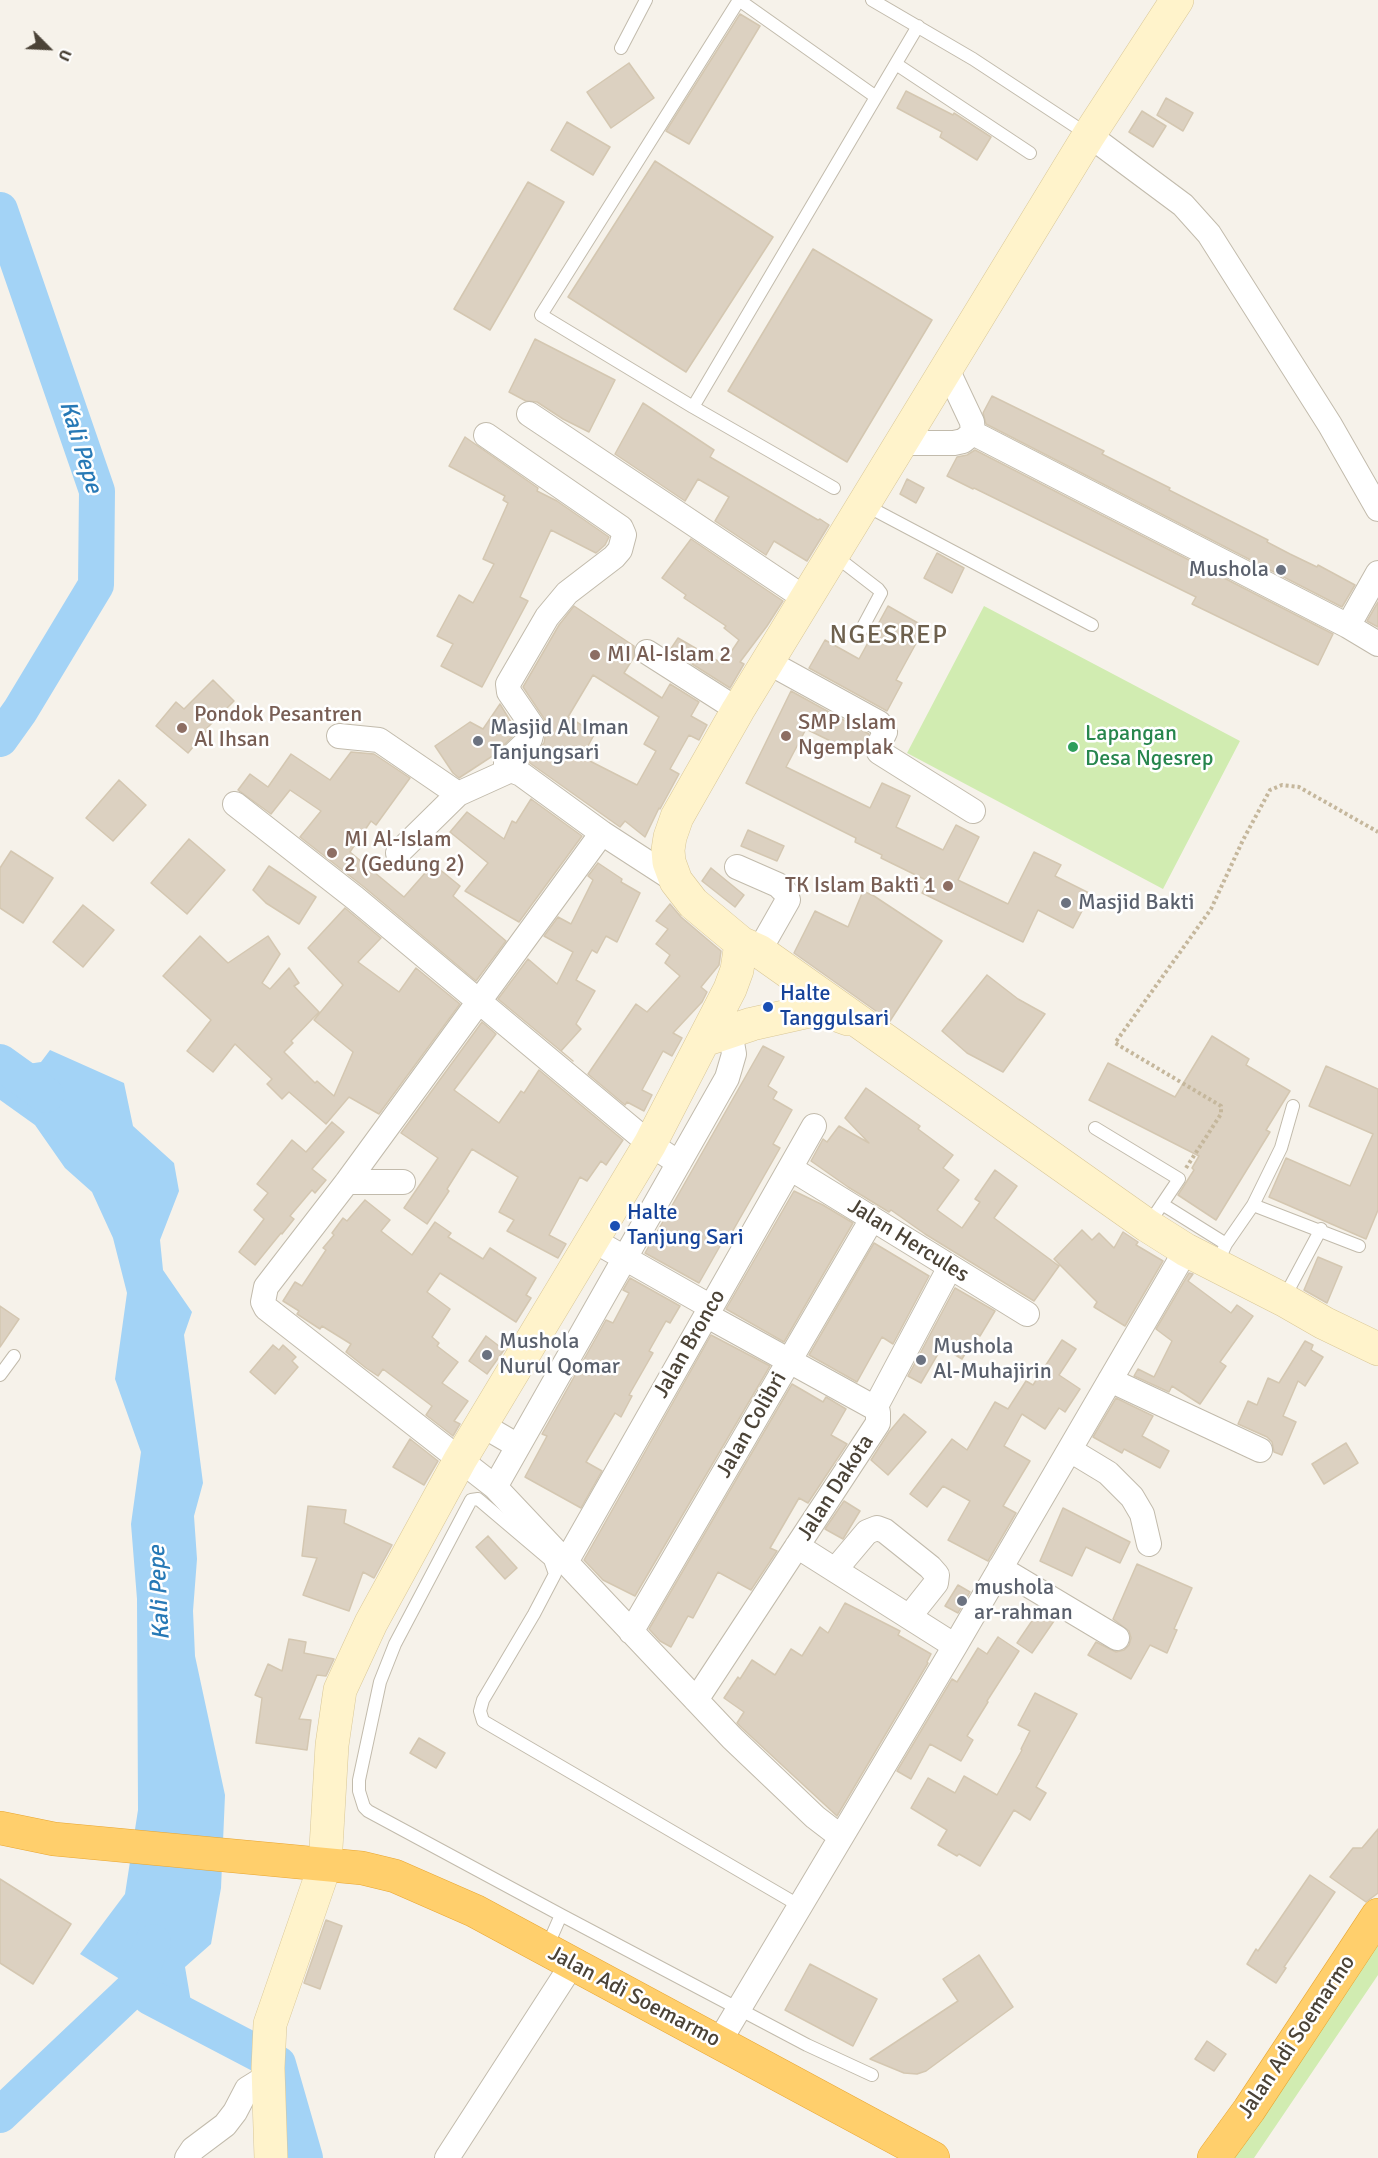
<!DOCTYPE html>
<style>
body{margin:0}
#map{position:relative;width:1378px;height:2158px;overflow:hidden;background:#f6f2ea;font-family:Signika,sans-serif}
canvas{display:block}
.north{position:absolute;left:18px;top:18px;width:60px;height:60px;-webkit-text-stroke:4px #fff;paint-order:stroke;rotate:114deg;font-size:16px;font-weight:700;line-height:24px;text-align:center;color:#4b4337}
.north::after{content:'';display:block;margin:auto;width:21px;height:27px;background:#4b4337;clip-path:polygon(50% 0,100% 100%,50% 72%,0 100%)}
</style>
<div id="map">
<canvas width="1378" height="2158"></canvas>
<div class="north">U</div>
</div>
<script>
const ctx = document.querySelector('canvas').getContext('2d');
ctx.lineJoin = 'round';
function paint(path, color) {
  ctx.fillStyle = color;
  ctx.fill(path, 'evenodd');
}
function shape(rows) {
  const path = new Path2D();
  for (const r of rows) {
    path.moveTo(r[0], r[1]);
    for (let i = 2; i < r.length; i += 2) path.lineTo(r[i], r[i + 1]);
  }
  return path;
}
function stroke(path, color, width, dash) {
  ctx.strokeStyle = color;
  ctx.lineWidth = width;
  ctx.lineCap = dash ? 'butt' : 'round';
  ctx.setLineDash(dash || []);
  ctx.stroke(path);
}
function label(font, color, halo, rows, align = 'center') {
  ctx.font = font + ' Signika,sans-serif';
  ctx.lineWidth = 5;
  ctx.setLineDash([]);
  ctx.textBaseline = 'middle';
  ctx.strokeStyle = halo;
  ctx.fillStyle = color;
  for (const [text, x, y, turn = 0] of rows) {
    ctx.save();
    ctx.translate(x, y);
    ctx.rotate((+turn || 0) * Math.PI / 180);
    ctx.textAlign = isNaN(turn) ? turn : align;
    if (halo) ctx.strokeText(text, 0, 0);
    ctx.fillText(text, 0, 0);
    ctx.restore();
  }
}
const green = shape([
 [984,606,1240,741,1163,889,907,753],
 [1378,1931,1378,1975,1254,2158,1223,2158]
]);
const water = shape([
 [50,1050,124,1083,133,1126,174,1163,179,1191,160,1240,163,1270,192,1312,184,1335,203,1483,194,1516,197,1559,193,1611,195,1656,225,1795,221,1888,211,1944,185,1967,194,2020,189,2026,134,1988,80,1954,125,1894,138,1810,137,1599,131,1524,141,1452,115,1379,127,1293,113,1238,92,1192,65,1168,35,1125,0,1100,0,1065,7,1067,41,1062]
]);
const river = shape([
 [0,210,97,491,96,585,20,711,0,739],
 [0,1062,46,1095],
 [150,1997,278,2064,305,2158],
 [0,2115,134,1988,153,1942]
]);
const building = shape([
 [740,14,760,26,689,144,666,131,740,14],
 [629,63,654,98,611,128,587,92,629,63],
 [906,91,953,115,954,113,991,137,977,160,940,137,942,132,897,108,906,91],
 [1166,98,1193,113,1183,131,1157,115,1166,98],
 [1142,111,1166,126,1153,147,1129,132,1142,111],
 [567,122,610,147,593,175,551,150,567,122],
 [655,161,773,237,686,372,568,297,655,161],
 [528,182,564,202,490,330,454,309,528,182],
 [813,249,932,320,847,462,728,391,813,249],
 [535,339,615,380,589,432,563,419,537,402,526,401,509,392,535,339],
 [992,396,1104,451,1102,454,1170,488,1169,490,1268,540,1267,542,1290,554,1317,567,1318,565,1355,585,1342,607,986,424,983,413,992,396],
 [643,403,714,450,710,457,818,520,820,519,829,525,807,561,774,541,766,555,715,521,729,497,698,479,685,501,615,454,643,403],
 [465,437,538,488,537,491,557,501,609,537,605,545,596,553,551,530,520,597,528,601,482,687,441,666,453,644,437,636,459,595,473,603,494,564,483,559,508,503,503,500,505,496,449,466,465,437],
 [975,450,1333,634,1318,665,1192,604,1196,597,974,488,973,489,947,476,957,457,967,455,975,450],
 [907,479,924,488,916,503,900,494,907,479],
 [691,539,783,601,767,626,740,662,744,664,730,688,670,650,678,638,723,664,739,640,724,628,726,626,684,598,686,595,662,578,691,539],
 [937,553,964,568,952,593,924,578,937,553],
 [1378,602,1378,627,1367,621,1378,602],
 [574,606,634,646,634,657,624,673,662,698,670,684,699,702,691,716,707,725,699,740,689,735,670,769,679,774,660,809,659,808,645,837,625,821,620,827,527,761,544,743,548,718,545,720,523,687,559,625,574,606],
 [593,675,659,717,644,744,656,751,637,785,582,757,595,733,568,717,593,675],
 [888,606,925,627,896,680,902,683,887,711,809,668,825,640,859,659,888,606],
 [213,680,234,701,207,728,208,729,188,753,156,726,176,702,184,709,213,680],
 [791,691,869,734,859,755,806,729,786,767,870,808,882,783,910,796,896,827,943,850,956,825,979,837,958,880,1008,904,1034,852,1061,865,1055,876,1091,894,1073,928,1038,910,1023,942,922,893,928,881,881,858,882,855,855,842,856,838,746,783,791,691],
 [500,704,517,732,494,755,459,778,453,773,435,746,470,722,483,729,500,704],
 [351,752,374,754,410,778,376,825,371,821,350,852,404,897,433,864,460,886,453,896,506,941,476,981,364,887,300,837,321,811,290,790,271,814,238,790,250,774,268,787,291,754,330,780,351,752],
 [119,780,146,805,113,841,86,818,119,780],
 [531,799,582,836,519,922,465,891,488,863,450,832,467,812,504,839,512,821,516,823,531,799],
 [748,830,784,846,777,861,741,846,748,830],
 [189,839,225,870,187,914,151,883,189,839],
 [11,851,53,878,23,923,0,908,0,868,11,851],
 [598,863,622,879,621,882,640,893,617,942,606,936,597,953,592,950,576,980,595,991,576,1024,581,1029,561,1051,573,1061,498,999,528,959,557,984,573,952,544,936,558,917,571,924,593,880,588,876,598,863],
 [269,866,316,897,299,924,266,903,253,890,269,866],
 [711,868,744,895,735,907,702,881,711,868],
 [863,891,874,896,942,941,890,1021,794,953,815,911,848,927,863,891],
 [670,904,681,917,721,951,719,965,701,987,707,992,702,1002,673,1033,682,1038,672,1056,663,1051,642,1090,652,1095,644,1111,627,1102,625,1105,588,1074,636,1004,647,1012,680,976,665,963,670,955,656,944,668,929,656,921,670,904],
 [83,905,114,930,83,967,53,942,83,905],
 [345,908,381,938,358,962,399,992,416,968,460,1004,379,1114,349,1097,326,1124,289,1092,282,1099,267,1084,272,1079,235,1044,213,1072,187,1051,211,1020,163,976,200,936,228,963,268,936,280,954,262,983,270,989,289,968,299,983,294,986,319,1012,291,1041,293,1043,284,1052,315,1083,317,1081,334,1096,353,1052,314,1020,343,985,308,948,345,908],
 [987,975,1018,999,1045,1014,1003,1072,967,1053,942,1031,987,975],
 [482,1022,496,1034,454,1090,499,1123,521,1091,524,1093,539,1070,623,1140,606,1165,601,1161,587,1181,580,1177,549,1235,566,1244,558,1258,507,1231,514,1220,499,1212,518,1177,472,1149,447,1189,449,1191,427,1224,404,1208,438,1158,401,1133,482,1022],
 [1212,1036,1249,1059,1246,1065,1290,1091,1266,1130,1270,1132,1216,1220,1178,1195,1194,1170,1192,1168,1199,1156,1089,1100,1108,1063,1175,1097,1212,1036],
 [763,1046,784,1057,768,1086,777,1092,773,1099,792,1110,773,1144,780,1148,727,1241,724,1239,699,1283,645,1253,763,1046],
 [1326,1066,1378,1089,1378,1210,1366,1239,1269,1197,1286,1158,1350,1186,1373,1134,1309,1106,1326,1066],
 [866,1088,920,1126,918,1129,953,1155,943,1168,959,1180,937,1210,962,1228,980,1202,975,1199,995,1170,1017,1186,994,1218,1059,1266,1034,1301,925,1234,891,1210,889,1212,848,1187,811,1161,823,1139,827,1142,839,1126,869,1143,845,1118,866,1088],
 [332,1122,344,1132,312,1169,326,1180,315,1193,312,1190,290,1216,294,1219,282,1234,281,1233,255,1265,239,1252,264,1219,254,1210,268,1193,257,1184,292,1140,306,1152,332,1122],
 [794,1191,823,1205,853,1223,784,1342,726,1309,794,1191],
 [365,1200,390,1220,381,1231,412,1255,435,1222,451,1233,448,1237,483,1259,490,1248,536,1278,526,1295,531,1298,516,1322,440,1273,427,1292,450,1309,432,1337,439,1343,437,1346,458,1362,442,1383,468,1401,454,1421,460,1424,453,1436,426,1415,432,1406,383,1369,378,1376,366,1368,346,1352,351,1344,322,1326,320,1329,297,1314,299,1311,283,1301,295,1282,302,1286,326,1250,323,1248,334,1235,332,1233,343,1218,347,1221,365,1200],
 [1082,1230,1092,1240,1099,1233,1114,1248,1123,1232,1138,1242,1136,1245,1163,1261,1125,1326,1094,1307,1097,1302,1054,1259,1082,1230],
 [874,1243,929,1276,893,1344,882,1337,857,1382,809,1355,874,1243],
 [1318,1257,1342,1267,1327,1303,1304,1290,1318,1257],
 [1189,1273,1193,1274,1188,1281,1231,1313,1237,1305,1253,1316,1220,1362,1226,1366,1200,1404,1172,1386,1169,1392,1134,1376,1138,1369,1154,1377,1172,1341,1156,1329,1189,1273],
 [630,1278,680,1306,670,1323,666,1321,649,1351,653,1353,629,1395,632,1396,621,1417,615,1413,586,1462,602,1471,581,1508,525,1477,547,1436,542,1434,606,1320,613,1323,629,1293,623,1290,630,1278],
 [955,1288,995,1311,980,1336,977,1334,962,1359,942,1347,921,1383,908,1376,955,1288],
 [0,1306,19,1319,0,1347,0,1306],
 [711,1335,770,1366,635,1596,603,1580,584,1560,711,1335],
 [486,1336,504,1350,487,1374,469,1361,486,1336],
 [1062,1340,1076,1349,1059,1375,1080,1389,1065,1412,1059,1408,1045,1429,1022,1414,1004,1446,1030,1461,1003,1506,1016,1513,988,1561,948,1540,970,1501,943,1486,927,1507,910,1494,952,1439,967,1450,995,1402,1008,1409,1026,1381,1033,1385,1062,1340],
 [1305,1341,1313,1345,1311,1350,1323,1357,1305,1386,1298,1381,1283,1416,1296,1422,1282,1455,1274,1452,1272,1442,1267,1437,1238,1424,1248,1401,1257,1405,1268,1378,1279,1383,1305,1341],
 [273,1345,279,1350,283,1345,296,1357,292,1361,298,1367,275,1394,250,1372,273,1345],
 [792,1384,823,1402,826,1397,846,1409,831,1435,847,1444,808,1503,799,1498,770,1548,777,1551,751,1590,718,1572,693,1618,688,1616,671,1647,660,1641,649,1629,792,1384],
 [1116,1398,1153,1416,1142,1436,1169,1451,1160,1468,1124,1449,1122,1453,1093,1437,1116,1398],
 [904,1414,926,1432,888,1475,871,1460,889,1432,904,1414],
 [410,1439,438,1461,424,1485,393,1467,410,1439],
 [1346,1443,1358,1463,1324,1484,1312,1464,1346,1443],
 [844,1501,860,1511,843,1539,825,1529,844,1501],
 [308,1506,346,1510,344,1523,392,1545,374,1578,363,1572,349,1611,303,1595,317,1558,302,1556,308,1506],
 [1063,1508,1130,1542,1120,1563,1086,1547,1072,1576,1040,1561,1063,1508],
 [488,1536,517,1568,505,1579,476,1547,488,1536],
 [1137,1564,1192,1588,1174,1629,1177,1630,1167,1653,1150,1645,1131,1679,1088,1655,1096,1642,1116,1652,1124,1650,1129,1645,1131,1638,1129,1631,1113,1619,1137,1564],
 [958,1585,970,1592,958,1613,945,1606,958,1585],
 [845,1603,900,1631,898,1635,931,1654,927,1662,928,1663,837,1816,742,1728,737,1723,744,1712,724,1698,738,1677,740,1679,752,1660,775,1675,791,1649,802,1656,820,1627,828,1633,845,1603],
 [1040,1609,1056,1618,1032,1653,1017,1643,1040,1609],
 [998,1637,1019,1651,987,1701,988,1702,967,1736,973,1740,961,1761,930,1744,911,1779,897,1771,952,1679,957,1682,978,1648,987,1654,998,1637],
 [289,1639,306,1642,304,1653,334,1659,326,1676,317,1675,299,1719,311,1720,307,1750,256,1743,262,1698,255,1695,268,1664,282,1671,289,1639],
 [1035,1693,1077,1714,1036,1787,1046,1793,1030,1820,1014,1810,980,1866,959,1854,957,1856,938,1845,947,1830,911,1808,928,1778,955,1793,964,1776,997,1795,1022,1750,1021,1749,1030,1731,1018,1725,1035,1693],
 [419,1738,445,1753,436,1768,410,1753,419,1738],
 [1378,1829,1378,1893,1366,1902,1330,1877,1353,1848,1362,1848,1378,1829],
 [1310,1875,1335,1892,1284,1967,1286,1968,1276,1983,1247,1964,1256,1949,1258,1951,1310,1875],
 [0,1879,71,1924,33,1984,0,1963,0,1879],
 [326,1920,342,1926,320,1989,304,1983,326,1920],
 [979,1955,1013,2007,926,2071,917,2074,904,2073,870,2059,958,2001,943,1979,979,1955],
 [810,1964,877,1999,853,2046,785,2010,810,1964],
 [1207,2041,1226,2054,1214,2071,1195,2059,1207,2041]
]);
const path = shape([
 [1186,1168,1221,1114,1221,1106,1115,1043,1211,909,1243,840,1270,790,1282,785,1299,787,1378,832]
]);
const lane = shape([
 [872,0,973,59,1087,134],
 [621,48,646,0],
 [896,64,1030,153],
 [693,407,918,26],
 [834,488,693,407,541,315,739,0,876,97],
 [865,505,1092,625],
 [834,555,878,589,881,593,858,636],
 [1095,1128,1179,1179,1148,1225],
 [1162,1204,1226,1244],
 [1253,1205,1359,1246],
 [1217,1264,1226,1244,1253,1205,1281,1148,1293,1106],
 [1284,1298,1321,1229],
 [0,1375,14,1356],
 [800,1906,483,1721,480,1711,483,1700,534,1614,555,1574,550,1560,478,1499,471,1500,395,1644,380,1682,359,1780,359,1791,364,1807,368,1811,561,1915,807,2045,872,2075],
 [547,1947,561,1915]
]);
const street = shape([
 [1089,135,1183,205,1209,234,1330,425,1378,509],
 [947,369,972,422,973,433,1348,626,1378,573],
 [529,414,806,599],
 [486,435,621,528,624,535,620,550,614,557,567,593,547,617,508,684,509,692,533,727,530,739,506,762,506,771],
 [902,443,954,443,963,441,973,433],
 [1348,626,1378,644],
 [647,652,738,710],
 [768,662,879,723,885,732,878,747,879,752,973,811],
 [339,736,379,740,458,794],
 [235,804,355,898,650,1144,679,1163],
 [602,833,347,1182,266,1287,263,1302,266,1308,495,1487,732,1738,815,1817,841,1837],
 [398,853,458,794,511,770,521,774,602,833,676,881],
 [737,867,778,885,786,893,788,900,759,951],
 [790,1168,1027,1314],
 [347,1182,403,1182],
 [593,1240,711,1307],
 [706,1315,875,1408],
 [1110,1380,1260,1450],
 [482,1425,518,1446],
 [1070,1450,1108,1473,1132,1497,1142,1514,1149,1544],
 [495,1487,727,1078,734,1054,730,1031],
 [797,1546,955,1646],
 [566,1562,814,1126],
 [1000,1568,1117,1638],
 [835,1570,867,1532,877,1528,885,1531,930,1567,937,1575,936,1583,909,1617],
 [631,1632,872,1219],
 [696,1700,878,1423,878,1412,875,1408,950,1267],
 [719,2042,955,1646,1186,1250],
 [187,2158,193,2149,225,2125,235,2112,247,2089,268,2076],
 [447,2158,573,1963]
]);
const secondary = shape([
 [741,943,759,951,1148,1226,1186,1250,1284,1300,1324,1323,1378,1349],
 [704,1040,752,1024,810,1011,837,1015,848,1019],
 [271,2158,268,2068,270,2024,325,1865,332,1745,340,1690,371,1623,460,1460,650,1144,730,989,737,970,741,943,693,903,676,881,669,862,668,850,670,837,677,817,738,710,1089,135,1177,0]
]);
const highway = shape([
 [0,1828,54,1839,362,1868,395,1876,475,1911,933,2158],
 [1214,2158,1249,2110,1378,1915]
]);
const markers = [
 [1281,570,6,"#6b7280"],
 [595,655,6,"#8d6e63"],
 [182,728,6,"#8d6e63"],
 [786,736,6,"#8d6e63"],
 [478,741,6,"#6b7280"],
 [1073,747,6,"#2e9e5b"],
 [332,853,6,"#8d6e63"],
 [948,886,6,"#8d6e63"],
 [1066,903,6,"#6b7280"],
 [768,1007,6,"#1a4fb4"],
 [615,1226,6,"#1a4fb4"],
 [487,1355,6,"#6b7280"],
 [921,1360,6,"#6b7280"],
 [962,1601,6,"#6b7280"]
];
const worshipNames = [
 ["Mushola",1269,570,"right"],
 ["Masjid Al Iman",490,728],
 ["Tanjungsari",490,753],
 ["Masjid Bakti",1078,903],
 ["Mushola",499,1342],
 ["Nurul Qomar",499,1367],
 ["Mushola",933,1347],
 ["Al-Muhajirin",933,1372],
 ["mushola",974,1588],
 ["ar-rahman",974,1613]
];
const educationNames = [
 ["MI Al-Islam 2",607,655],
 ["Pondok Pesantren",194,715],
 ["Al Ihsan",194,740],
 ["SMP Islam",798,723],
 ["Ngemplak",798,748],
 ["MI Al-Islam",344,840],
 ["2 (Gedung 2)",344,865],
 ["TK Islam Bakti 1",936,886,"right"]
];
const leisureNames = [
 ["Lapangan",1085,734],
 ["Desa Ngesrep",1085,759]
];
const transitNames = [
 ["Halte",780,994],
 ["Tanggulsari",780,1019],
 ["Halte",627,1213],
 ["Tanjung Sari",627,1238]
];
const streetNames = [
 ["Jalan Hercules",908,1241,32],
 ["Jalan Bronco",690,1344,-60],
 ["Jalan Colibri",752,1425,-60],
 ["Jalan Dakota",836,1488,-57],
 ["Jalan Adi Soemarmo",634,1997,28],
 ["Jalan Adi Soemarmo",1297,2037,-56]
];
const waterNames = [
 ["Kali Pepe",80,447,73],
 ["Kali Pepe",160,1593,-93]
];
const quarterNames = [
 ["NGESREP",889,636]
];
paint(green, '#d1ecb1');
paint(water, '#a3d3f6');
stroke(river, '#a3d3f6', 36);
paint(building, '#dcd1c1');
stroke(building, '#d4c7b1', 1.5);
stroke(lane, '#c2bbac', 14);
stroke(street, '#c2bbac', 26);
stroke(secondary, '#d9c797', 34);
stroke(highway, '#e8a632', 34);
stroke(path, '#c5b79c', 4, [3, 3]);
stroke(lane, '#fff', 12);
stroke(street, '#fff', 24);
stroke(secondary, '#fff3cb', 33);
stroke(highway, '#ffcf6c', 33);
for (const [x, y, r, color] of markers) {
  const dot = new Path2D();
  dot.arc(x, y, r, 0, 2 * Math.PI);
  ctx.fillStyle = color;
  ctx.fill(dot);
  stroke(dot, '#fff', 2);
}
label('22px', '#5b616d', '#fff', worshipNames, 'left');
label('22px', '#785e54', '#fff', educationNames, 'left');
label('22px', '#27864d', '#fff', leisureNames, 'left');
label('22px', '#164399', '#fff', transitNames, 'left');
label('22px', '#4b4337', '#fff', streetNames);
label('italic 24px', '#2779b6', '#fff', waterNames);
ctx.letterSpacing = '1.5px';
label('26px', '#6e614e', '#fff', quarterNames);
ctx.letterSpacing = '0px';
</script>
